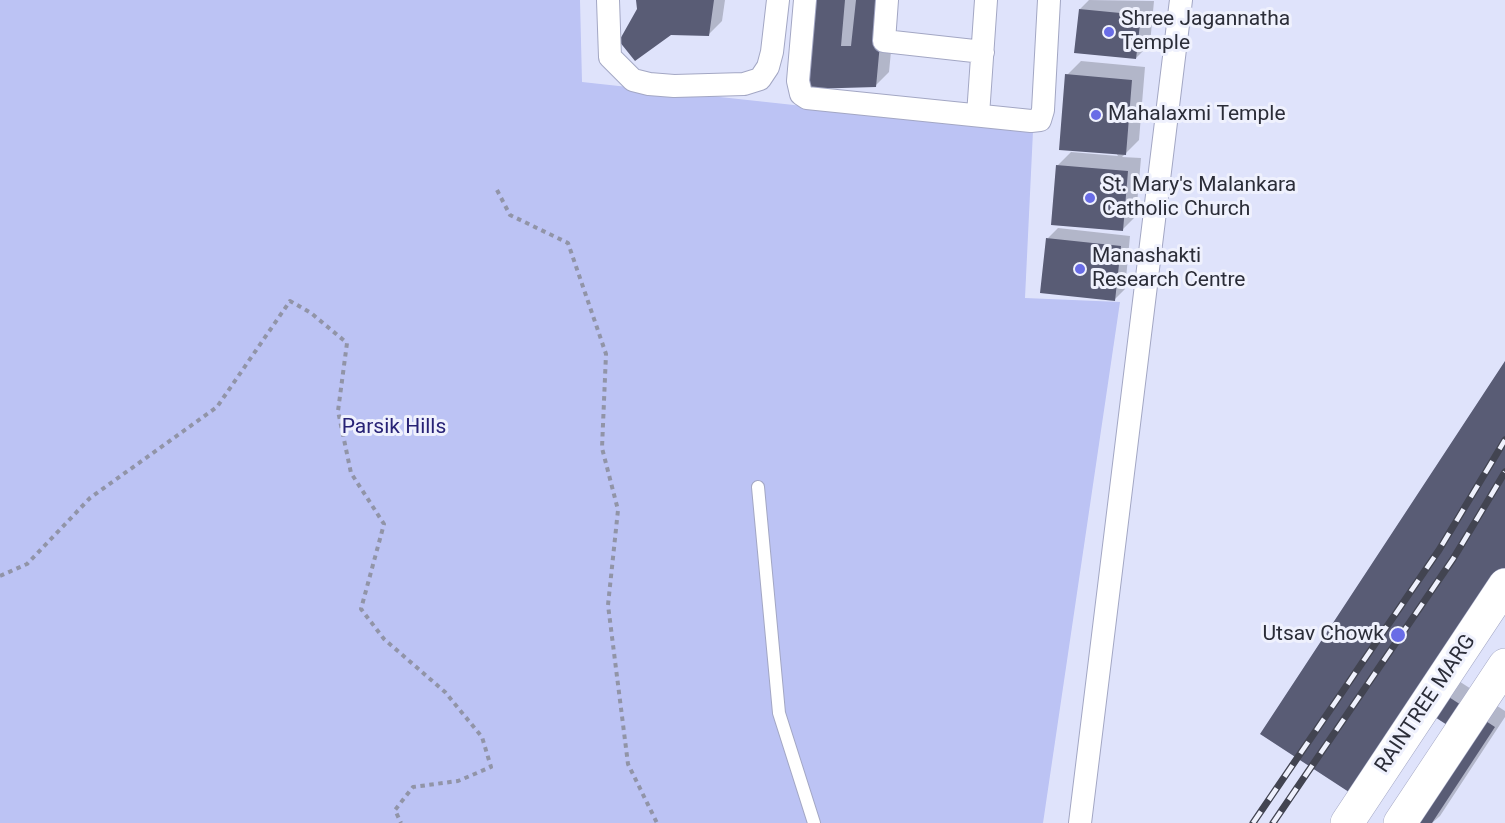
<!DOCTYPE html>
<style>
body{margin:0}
canvas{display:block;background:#dfe3fb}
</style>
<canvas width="1505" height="823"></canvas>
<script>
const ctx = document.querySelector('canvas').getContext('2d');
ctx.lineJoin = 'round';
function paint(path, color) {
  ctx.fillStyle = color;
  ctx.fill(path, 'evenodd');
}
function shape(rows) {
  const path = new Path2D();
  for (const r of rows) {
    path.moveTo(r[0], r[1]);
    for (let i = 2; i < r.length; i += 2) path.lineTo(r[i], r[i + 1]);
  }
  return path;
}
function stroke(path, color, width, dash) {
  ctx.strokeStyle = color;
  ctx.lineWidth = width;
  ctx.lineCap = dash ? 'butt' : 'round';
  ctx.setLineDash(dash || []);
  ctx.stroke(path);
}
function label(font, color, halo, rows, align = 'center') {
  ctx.font = font + ' Roboto,sans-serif';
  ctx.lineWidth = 6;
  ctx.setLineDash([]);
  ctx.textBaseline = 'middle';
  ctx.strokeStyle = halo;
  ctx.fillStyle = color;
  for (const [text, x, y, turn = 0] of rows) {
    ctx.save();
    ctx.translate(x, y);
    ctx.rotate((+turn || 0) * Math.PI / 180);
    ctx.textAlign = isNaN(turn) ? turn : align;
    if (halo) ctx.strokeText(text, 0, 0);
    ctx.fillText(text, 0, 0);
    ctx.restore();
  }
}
const green = shape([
 [0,0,580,0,582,82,1033,131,1025,298,1120,302,1043,823,0,823]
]);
const shadow = shape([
 [637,0,725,0,722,21,708,35,638,9],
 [815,0,896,0,889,72,876,85,808,87],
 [1089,0,1154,1,1150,44,1136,58,1080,9],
 [1081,61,1145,67,1139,140,1122,157,1141,158,1136,216,1123,229,1057,166,1071,152,1118,156,1067,75],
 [1058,228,1130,236,1125,289,1114,300,1048,238],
 [1505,364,1448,674,1505,711,1505,717,1440,816,1432,823,1417,823,1469,737,1418,704]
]);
const building = shape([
 [636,0,714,0,709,36,671,35,635,61,619,41,637,9],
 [813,0,845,0,841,46,851,46,856,0,884,0,876,87,807,89],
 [1079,9,1141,15,1136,59,1074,53],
 [1065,74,1132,80,1126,155,1059,150],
 [1056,165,1128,171,1123,231,1051,225],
 [1046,238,1121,246,1115,301,1040,293],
 [1505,361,1505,582,1435,688,1495,727,1432,823,1414,823,1467,738,1415,704,1355,796,1260,734]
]);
const path = shape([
 [497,190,510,215,568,243,606,354,602,448,618,510,608,605,628,764,657,823],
 [0,576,27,564,90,498,217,407,290,301,311,313,347,343,338,411,351,473,384,524,361,609,384,639,445,692,482,737,491,767,458,781,413,787,395,810,401,823]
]);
const lane = shape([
 [758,487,779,713,814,823]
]);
const street = shape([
 [608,0,610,57,633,80,649,84,674,86,744,84,760,79,768,67,772,52,778,0],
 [805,0,798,81,801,94,807,98,1031,121,1040,120,1043,110,1049,0],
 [887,0,884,41,983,52],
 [978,115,986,0],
 [1080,823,1181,0]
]);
const primary = shape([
 [1347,823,1505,585],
 [1400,823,1505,665]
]);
const rail = shape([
 [1253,823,1439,550,1505,440],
 [1273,823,1453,559,1505,472]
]);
const markers = [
 [1109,32,6,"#696ce6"],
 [1096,115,6,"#696ce6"],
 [1090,198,6,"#696ce6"],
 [1080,269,6,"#696ce6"],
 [1398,635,8,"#696ce6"]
];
const poiNames = [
 ["Shree Jagannatha",1121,20],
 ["Temple",1121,44],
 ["Mahalaxmi Temple",1108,115],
 ["St. Mary's Malankara",1102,186],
 ["Catholic Church",1102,210],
 ["Manashakti",1092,257],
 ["Research Centre",1092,281],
 ["Utsav Chowk",1384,635,"right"]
];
const parkNames = [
 ["Parsik Hills",394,428]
];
const streetNames = [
 ["RAINTREE MARG",1426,704,-56]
];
paint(green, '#bcc3f4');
paint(shadow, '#0003');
paint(building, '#595c75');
stroke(lane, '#a3a7c4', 14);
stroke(street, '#a3a7c4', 24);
stroke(primary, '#a3a7c4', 34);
stroke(path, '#9194a7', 4, [4.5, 4.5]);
stroke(lane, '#fff', 12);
stroke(street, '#fff', 22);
stroke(primary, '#fff', 33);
stroke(rail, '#424451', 7);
stroke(rail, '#eff1fd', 4.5, [14]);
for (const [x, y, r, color] of markers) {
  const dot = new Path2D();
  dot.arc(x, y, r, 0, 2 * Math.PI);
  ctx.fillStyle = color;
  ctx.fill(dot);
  stroke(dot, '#eff1fd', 2);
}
label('21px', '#2b2d38', '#eff1fd', poiNames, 'left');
label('21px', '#282376', '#eff1fd', parkNames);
label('21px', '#2b2d38', '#eff1fd', streetNames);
</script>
